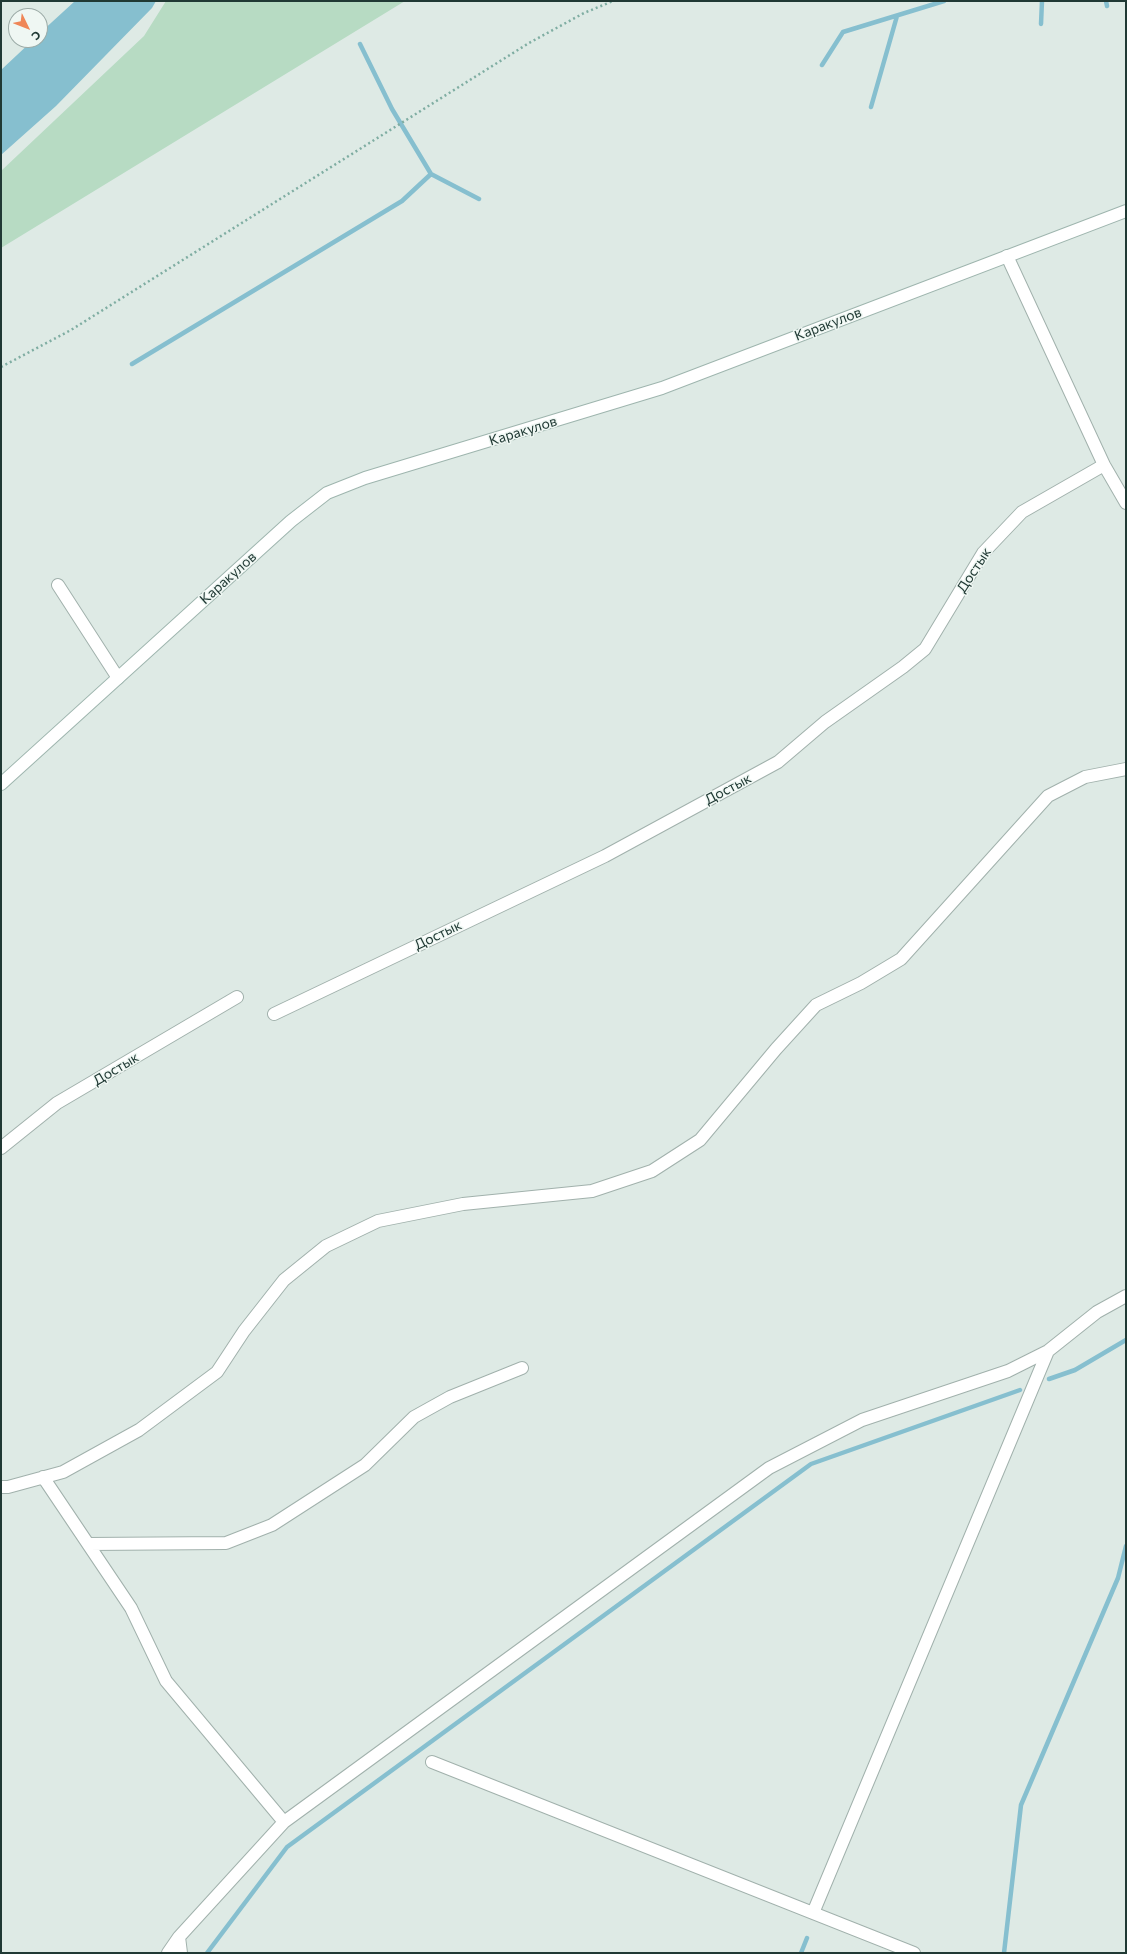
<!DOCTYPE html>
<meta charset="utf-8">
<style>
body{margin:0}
#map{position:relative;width:1127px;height:1954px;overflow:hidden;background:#deeae5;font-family:Commissioner,sans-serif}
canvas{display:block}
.frame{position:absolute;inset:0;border:2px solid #203934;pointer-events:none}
.north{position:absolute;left:8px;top:8px;width:40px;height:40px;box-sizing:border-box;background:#eff7f3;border:1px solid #9caba7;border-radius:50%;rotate:133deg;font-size:11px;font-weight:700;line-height:16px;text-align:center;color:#203934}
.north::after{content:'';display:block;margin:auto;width:14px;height:18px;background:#ef8657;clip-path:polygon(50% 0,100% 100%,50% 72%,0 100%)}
</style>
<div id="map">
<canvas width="1127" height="1954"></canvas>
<div class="frame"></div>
<div class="north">С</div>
</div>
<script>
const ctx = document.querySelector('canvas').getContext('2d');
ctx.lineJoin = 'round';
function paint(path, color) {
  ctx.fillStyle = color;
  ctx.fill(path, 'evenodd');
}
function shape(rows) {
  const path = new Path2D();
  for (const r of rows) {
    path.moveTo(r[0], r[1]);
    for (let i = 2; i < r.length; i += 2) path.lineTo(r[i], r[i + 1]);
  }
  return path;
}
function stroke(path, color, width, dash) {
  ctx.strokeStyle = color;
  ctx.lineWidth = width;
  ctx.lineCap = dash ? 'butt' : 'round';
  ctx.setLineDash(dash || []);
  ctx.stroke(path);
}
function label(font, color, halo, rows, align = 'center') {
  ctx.font = font + ' Commissioner,sans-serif';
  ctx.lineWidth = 3;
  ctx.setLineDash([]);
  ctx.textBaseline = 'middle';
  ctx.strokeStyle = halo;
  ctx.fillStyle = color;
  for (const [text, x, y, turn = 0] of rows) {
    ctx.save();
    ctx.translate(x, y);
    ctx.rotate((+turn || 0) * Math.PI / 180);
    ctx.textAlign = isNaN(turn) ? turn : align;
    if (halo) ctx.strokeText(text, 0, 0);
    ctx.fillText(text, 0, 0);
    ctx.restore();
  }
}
const green = shape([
 [166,1,405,1,1,248,1,171,144,36]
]);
const water = shape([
 [75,1,156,1,152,8,56,106,1,155,1,70,33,40,40,40,40,33]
]);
const stream = shape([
 [1106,1,1107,6],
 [1041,24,1042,1],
 [822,65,843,32,944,1],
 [871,107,897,16],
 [431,174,479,199],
 [132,364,402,201,431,174,392,109,360,44],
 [1049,1379,1075,1370,1126,1340],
 [207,1953,287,1847,811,1464,1020,1390],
 [801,1953,807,1938],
 [1004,1953,1021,1805,1118,1578,1126,1546]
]);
const path = shape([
 [1,367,71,330,529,43,584,13,613,1]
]);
const street = shape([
 [1007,256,1104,465,1126,503],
 [58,585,118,678],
 [274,1014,605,856,778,762,825,722,903,667,925,649,983,553,1022,512,1104,465],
 [1,1148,57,1103,237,997],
 [43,1477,131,1608,166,1681,284,1822,179,1937,181,1953],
 [1,1487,8,1487,63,1472,139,1430,217,1372,244,1331,284,1280,326,1246,378,1221,463,1204,592,1191,652,1171,700,1140,776,1049,816,1005,861,983,901,959,1048,796,1085,777,1126,769],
 [88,1544,226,1543,272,1525,365,1465,414,1417,450,1397,522,1368],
 [432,1762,914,1953],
 [284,1822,769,1468,862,1420,1008,1371,1048,1351,1097,1312,1126,1296],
 [813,1913,1048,1351],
 [168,1953,179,1937]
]);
const secondary = shape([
 [1,784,291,521,327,493,365,478,662,388,1126,211]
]);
const streetNames = [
 ["Каракулов",828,324,-21],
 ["Каракулов",523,431,-17],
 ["Достык",974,570,-57],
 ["Каракулов",228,578,-42],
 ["Достык",728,789,-28],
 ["Достык",438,935,-26],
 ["Достык",116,1069,-31]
];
paint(green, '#b7dbc3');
paint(water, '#86bfcf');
stroke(stream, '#86bfcf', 4.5);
stroke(street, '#a1b1ac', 14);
stroke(secondary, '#9eb5ae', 14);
stroke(path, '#7fada2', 2.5, [2, 3]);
stroke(street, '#fff', 12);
stroke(secondary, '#fff', 12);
label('14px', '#203934', '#eff7f3', streetNames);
</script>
